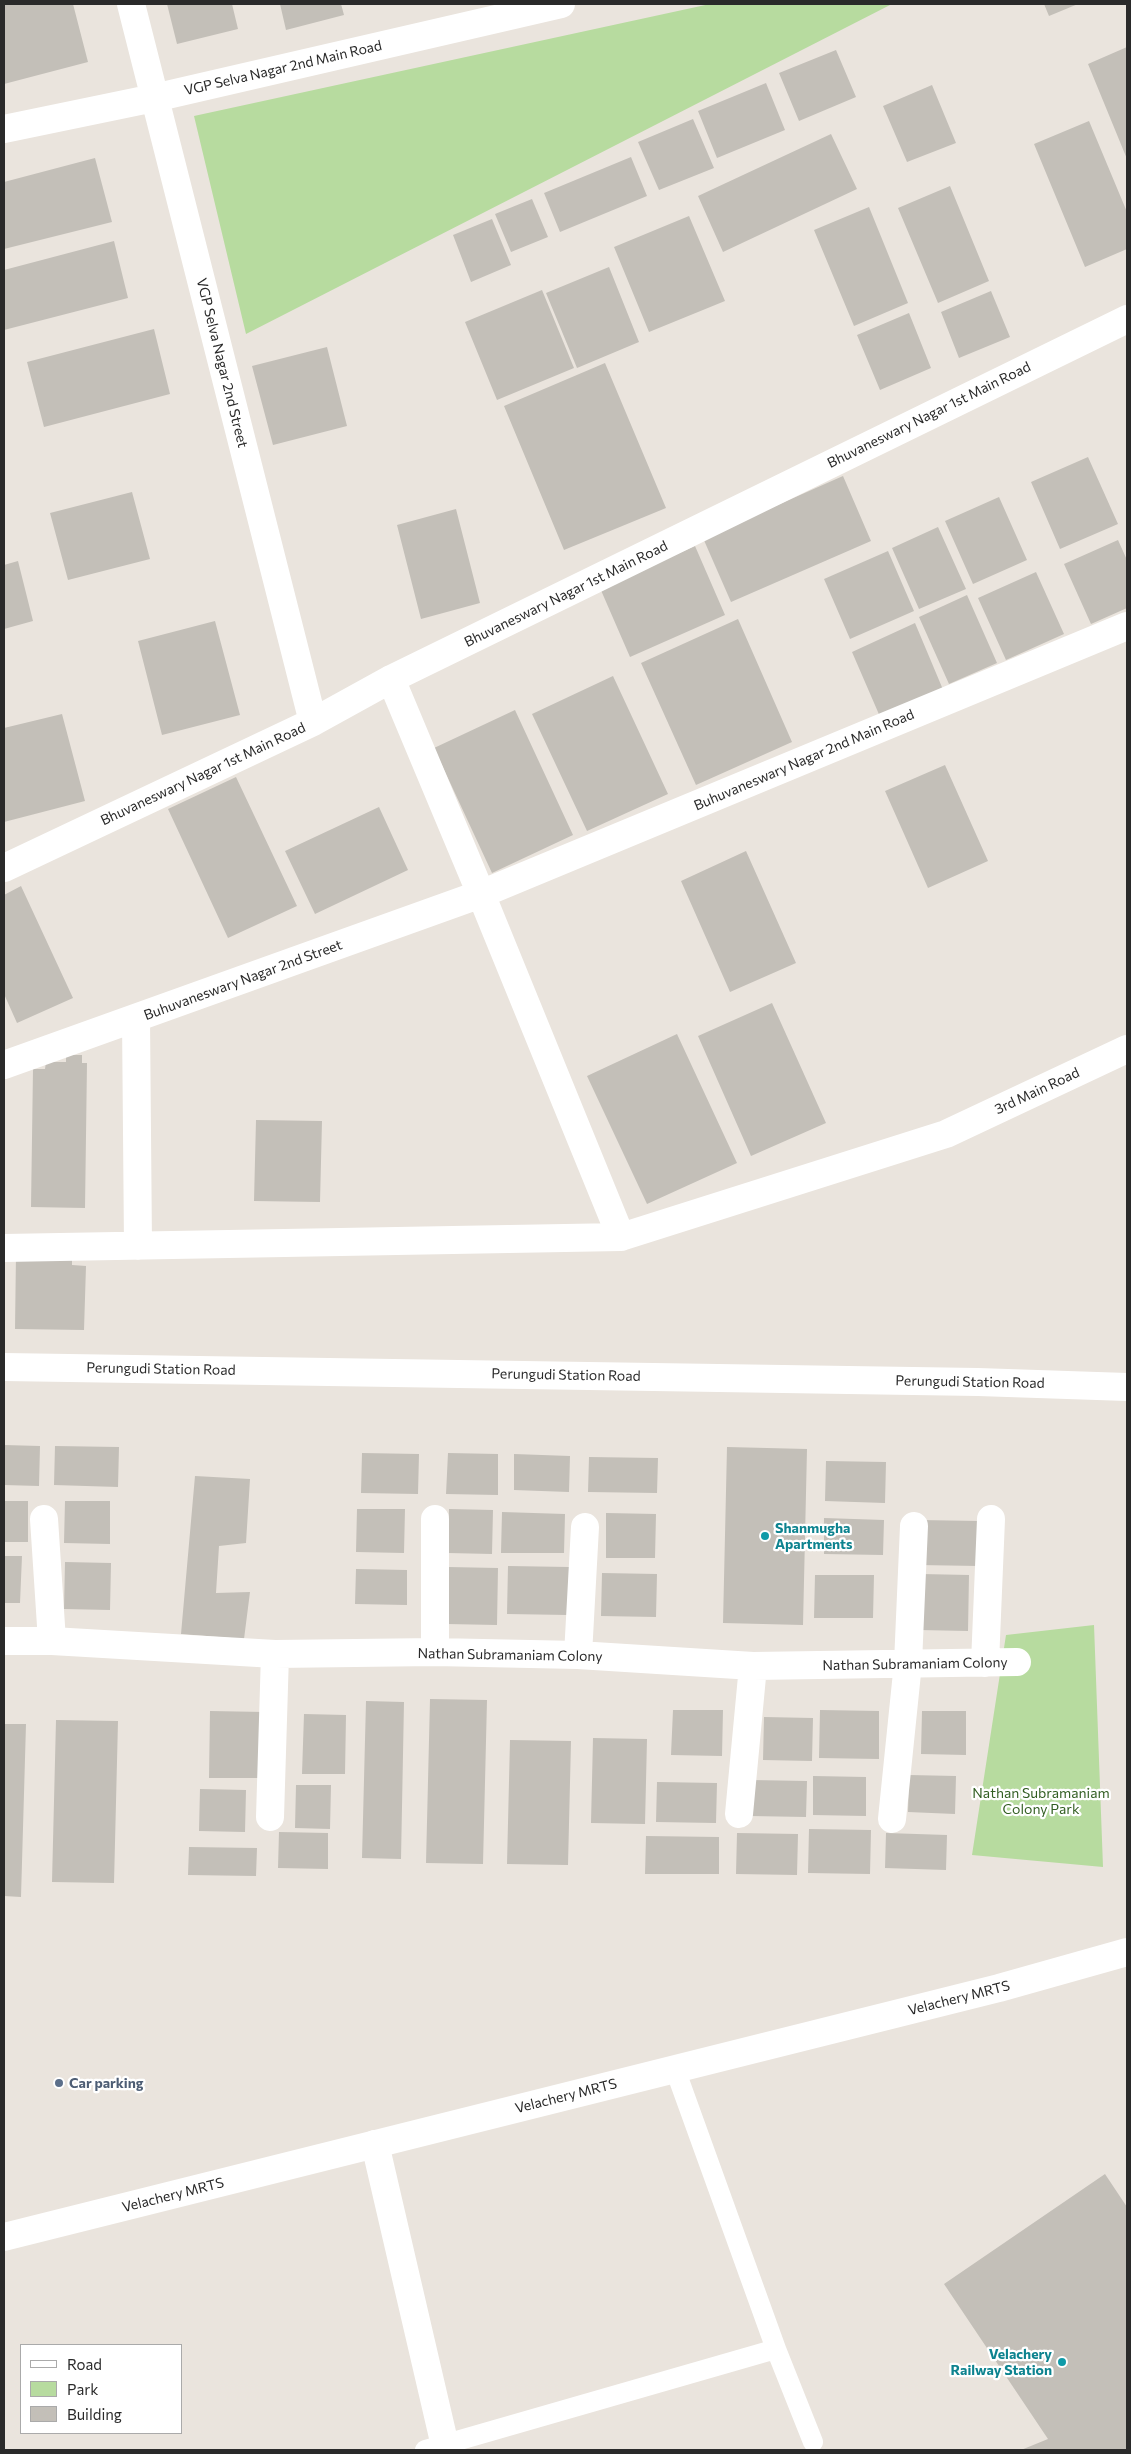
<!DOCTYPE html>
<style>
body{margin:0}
#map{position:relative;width:1131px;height:2454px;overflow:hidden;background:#eae4dd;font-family:Commissioner,sans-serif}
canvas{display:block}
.frame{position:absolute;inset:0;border:5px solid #2a2a2a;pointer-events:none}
.legend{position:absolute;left:20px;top:2344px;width:162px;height:90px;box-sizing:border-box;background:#fff;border:1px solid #aaa;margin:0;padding:6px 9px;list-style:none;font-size:15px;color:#2a2a2a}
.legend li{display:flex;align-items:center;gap:10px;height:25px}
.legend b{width:25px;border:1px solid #aaa}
</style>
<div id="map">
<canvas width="1131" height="2454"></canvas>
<div class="frame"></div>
<ul class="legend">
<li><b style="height:6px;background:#fff"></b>Road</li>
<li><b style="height:14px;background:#b7db9f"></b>Park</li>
<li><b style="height:14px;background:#c3bfb8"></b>Building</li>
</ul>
</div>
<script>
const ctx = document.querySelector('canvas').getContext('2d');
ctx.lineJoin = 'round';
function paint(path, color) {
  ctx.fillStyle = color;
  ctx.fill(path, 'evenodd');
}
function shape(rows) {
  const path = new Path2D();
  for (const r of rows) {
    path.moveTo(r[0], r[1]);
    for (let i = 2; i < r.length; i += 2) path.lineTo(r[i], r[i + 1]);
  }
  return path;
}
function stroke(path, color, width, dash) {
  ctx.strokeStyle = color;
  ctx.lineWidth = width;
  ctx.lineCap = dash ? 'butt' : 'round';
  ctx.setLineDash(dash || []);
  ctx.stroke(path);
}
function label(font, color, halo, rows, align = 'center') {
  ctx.font = font + ' Commissioner,sans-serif';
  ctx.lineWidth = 4.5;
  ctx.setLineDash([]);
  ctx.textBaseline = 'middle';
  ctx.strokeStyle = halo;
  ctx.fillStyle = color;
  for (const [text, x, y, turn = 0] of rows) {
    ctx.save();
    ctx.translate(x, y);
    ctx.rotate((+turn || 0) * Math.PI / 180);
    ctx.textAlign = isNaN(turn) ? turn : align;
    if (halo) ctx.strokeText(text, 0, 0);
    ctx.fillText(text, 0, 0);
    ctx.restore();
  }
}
const green = shape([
 [710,4,892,4,246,334,194,116],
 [1094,1625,1103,1867,972,1855,1006,1635]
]);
const building = shape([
 [4,4,73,4,88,62,4,84],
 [167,4,232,4,238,29,177,44],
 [280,4,341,4,344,15,286,30],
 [1044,4,1078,4,1049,16],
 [1127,47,1127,159,1088,64],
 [836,50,856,97,799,121,779,73],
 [766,83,785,130,717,158,698,111],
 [932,85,956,143,907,162,883,106],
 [693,119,714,168,659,190,638,142],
 [1089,121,1127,212,1127,249,1085,267,1034,144],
 [831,134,857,189,723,252,698,196],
 [631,157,647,196,560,232,544,193],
 [95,158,112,222,4,249,4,182],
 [950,186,989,281,938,303,898,208],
 [532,199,548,237,511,252,495,214],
 [869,207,908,303,854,326,814,230],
 [689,216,725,301,649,332,614,247],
 [492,219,511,265,471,282,453,235],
 [114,241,128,298,4,330,4,270],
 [609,267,639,342,577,368,546,293],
 [542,290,574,368,497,400,465,322],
 [991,291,1010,337,959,358,941,312],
 [909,313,931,368,880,390,857,335],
 [154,329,170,394,44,427,27,362],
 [327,347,347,426,273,445,252,366],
 [605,363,666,508,564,550,504,406],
 [1088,457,1118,524,1060,549,1031,482],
 [843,476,871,541,731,602,703,538],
 [132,492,150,559,68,580,50,513],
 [999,497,1027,560,973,584,945,521],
 [456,509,480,603,421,619,397,525],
 [938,527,966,589,919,609,892,548],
 [1118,540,1127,560,1127,608,1091,624,1064,564],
 [695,546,725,615,630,657,600,588],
 [888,551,914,611,850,639,824,579],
 [18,561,33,621,4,629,4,565],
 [1036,572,1064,634,1006,660,978,598],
 [967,595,997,663,949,684,919,617],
 [738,619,792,742,696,785,641,663],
 [215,621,240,715,162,735,138,641],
 [915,623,944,692,881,719,852,652],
 [613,676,668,794,587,831,532,714],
 [515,710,573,835,492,873,434,748],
 [62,714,85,801,4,822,4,728],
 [945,765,988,861,928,888,885,791],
 [236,777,297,906,228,938,168,809],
 [379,807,408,870,315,914,285,851],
 [746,851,796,963,730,992,681,881],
 [21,886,73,998,17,1023,4,994,4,895],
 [772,1003,826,1123,751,1156,698,1036],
 [677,1034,737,1163,647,1204,587,1076],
 [66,1055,82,1055,82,1063,87,1063,85,1208,31,1207,33,1069,45,1069,46,1062,66,1062],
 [256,1120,322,1121,320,1202,254,1201],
 [16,1254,72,1255,72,1265,86,1266,84,1330,15,1329],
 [4,1445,40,1446,39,1486,4,1485],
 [55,1446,119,1447,118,1487,54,1485],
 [727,1447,807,1449,803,1625,723,1623],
 [362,1453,419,1454,418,1494,361,1493],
 [448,1453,498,1454,498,1495,446,1494],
 [514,1454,570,1456,569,1492,514,1490],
 [589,1457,658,1458,657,1493,588,1492],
 [826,1461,886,1462,885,1503,825,1501],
 [195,1476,250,1479,246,1543,219,1546,216,1593,250,1592,244,1639,181,1634],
 [4,1501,28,1501,28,1542,4,1542],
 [65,1501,110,1501,110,1544,64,1543],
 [357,1509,405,1509,404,1553,356,1552],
 [449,1509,493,1510,492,1554,448,1553],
 [502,1512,565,1514,564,1553,501,1553],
 [606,1513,656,1514,655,1558,606,1558],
 [824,1518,884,1520,883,1555,824,1554],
 [919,1520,980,1521,979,1566,918,1565],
 [4,1556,22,1556,20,1603,4,1603],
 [65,1562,111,1563,110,1610,64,1609],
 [508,1566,569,1567,568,1615,507,1614],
 [448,1567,498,1568,497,1625,447,1624],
 [356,1569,407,1570,407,1605,355,1604],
 [602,1573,657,1574,656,1617,601,1616],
 [921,1574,969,1575,968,1631,919,1630],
 [815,1575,874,1575,873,1618,814,1618],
 [430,1699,487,1700,483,1864,426,1863],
 [366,1701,404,1702,401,1859,362,1858],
 [673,1710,723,1710,722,1756,671,1755],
 [820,1710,879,1711,879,1759,819,1758],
 [210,1711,264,1712,263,1778,209,1778],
 [922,1711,966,1711,966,1755,921,1754],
 [304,1714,346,1715,345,1774,302,1774],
 [764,1717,813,1718,812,1761,763,1760],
 [56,1720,118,1721,114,1883,52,1882],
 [4,1724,26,1724,21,1897,4,1896],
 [593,1738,647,1739,645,1824,591,1823],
 [510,1740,571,1741,568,1865,507,1864],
 [909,1775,956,1776,955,1814,908,1812],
 [813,1776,866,1777,866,1816,813,1815],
 [751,1780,807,1781,806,1817,750,1816],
 [657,1782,717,1783,716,1823,656,1822],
 [296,1785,331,1785,330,1829,295,1828],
 [200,1789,246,1790,245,1832,199,1831],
 [809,1829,871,1830,870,1874,808,1873],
 [279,1832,328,1833,328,1869,278,1868],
 [737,1833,798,1834,797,1875,736,1874],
 [886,1833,947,1835,946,1870,885,1868],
 [646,1836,719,1837,719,1874,645,1874],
 [189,1847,257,1848,256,1876,188,1875],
 [1105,2174,1127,2207,1127,2450,1021,2450,1048,2439,944,2284]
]);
const service = shape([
 [776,2349,813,2442],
 [425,2450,776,2349,675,2069]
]);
const pedestrian = shape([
 [375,2144,446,2450]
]);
const minor = shape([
 [131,4,313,722],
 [4,129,154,98,561,4],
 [391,679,481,894,621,1237,946,1134,1127,1049],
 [4,868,313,722,391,679,1127,319],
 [136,1018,138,1246],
 [4,1065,481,894,1127,626],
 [4,1248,621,1237],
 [44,1519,52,1641],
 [4,1641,52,1641,275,1654,435,1652,578,1655,753,1666,1017,1662],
 [435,1652,435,1519],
 [578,1655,585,1527],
 [985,1663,991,1519],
 [739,1814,753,1666],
 [270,1817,275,1654],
 [892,1819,908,1663,914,1526]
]);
const tertiary = shape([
 [4,1367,978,1382,1127,1387],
 [4,2237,999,1988,1127,1952]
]);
const markers = [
 [765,1536,5,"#0f9aa8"],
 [59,2083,5,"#5c6f8a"],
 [1062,2362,5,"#0f9aa8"]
];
const streetNames = [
 ["VGP Selva Nagar 2nd Main Road",283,68,-13],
 ["VGP Selva Nagar 2nd Street",222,363,76],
 ["Bhuvaneswary Nagar 1st Main Road",929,415,-26],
 ["Bhuvaneswary Nagar 1st Main Road",566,594,-26],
 ["Buhuvaneswary Nagar 2nd Main Road",804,760,-23],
 ["Bhuvaneswary Nagar 1st Main Road",203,774,-25],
 ["Buhuvaneswary Nagar 2nd Street",243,980,-20],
 ["3rd Main Road",1037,1091,-25],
 ["Perungudi Station Road",161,1369,1],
 ["Perungudi Station Road",566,1375,1],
 ["Perungudi Station Road",970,1382,1],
 ["Nathan Subramaniam Colony",510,1655,1],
 ["Nathan Subramaniam Colony",915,1664,-1],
 ["Velachery MRTS",959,1998,-14],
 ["Velachery MRTS",566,2096,-14],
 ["Velachery MRTS",173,2195,-14]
];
const cultureNames = [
 ["Shanmugha",775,1528],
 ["Apartments",775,1544],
 ["Velachery",1052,2354,"right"],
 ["Railway Station",1052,2370,"right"]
];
const parkNames = [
 ["Nathan Subramaniam",1041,1793],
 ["Colony Park",1041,1809]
];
const serviceNames = [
 ["Car parking",69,2083]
];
paint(green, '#b7db9f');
paint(building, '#c3bfb8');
stroke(service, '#fff', 20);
stroke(pedestrian, '#fff', 28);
stroke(minor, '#fff', 28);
stroke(tertiary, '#fff', 28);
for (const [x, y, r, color] of markers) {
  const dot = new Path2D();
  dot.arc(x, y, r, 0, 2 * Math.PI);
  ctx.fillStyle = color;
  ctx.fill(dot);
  stroke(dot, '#fff', 2);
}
label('14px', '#2a2a2a', '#fff', streetNames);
label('bold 14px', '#0d838f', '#fff', cultureNames, 'left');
label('14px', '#325e22', '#fff', parkNames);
label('bold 14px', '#4e5e75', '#fff', serviceNames, 'left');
</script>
